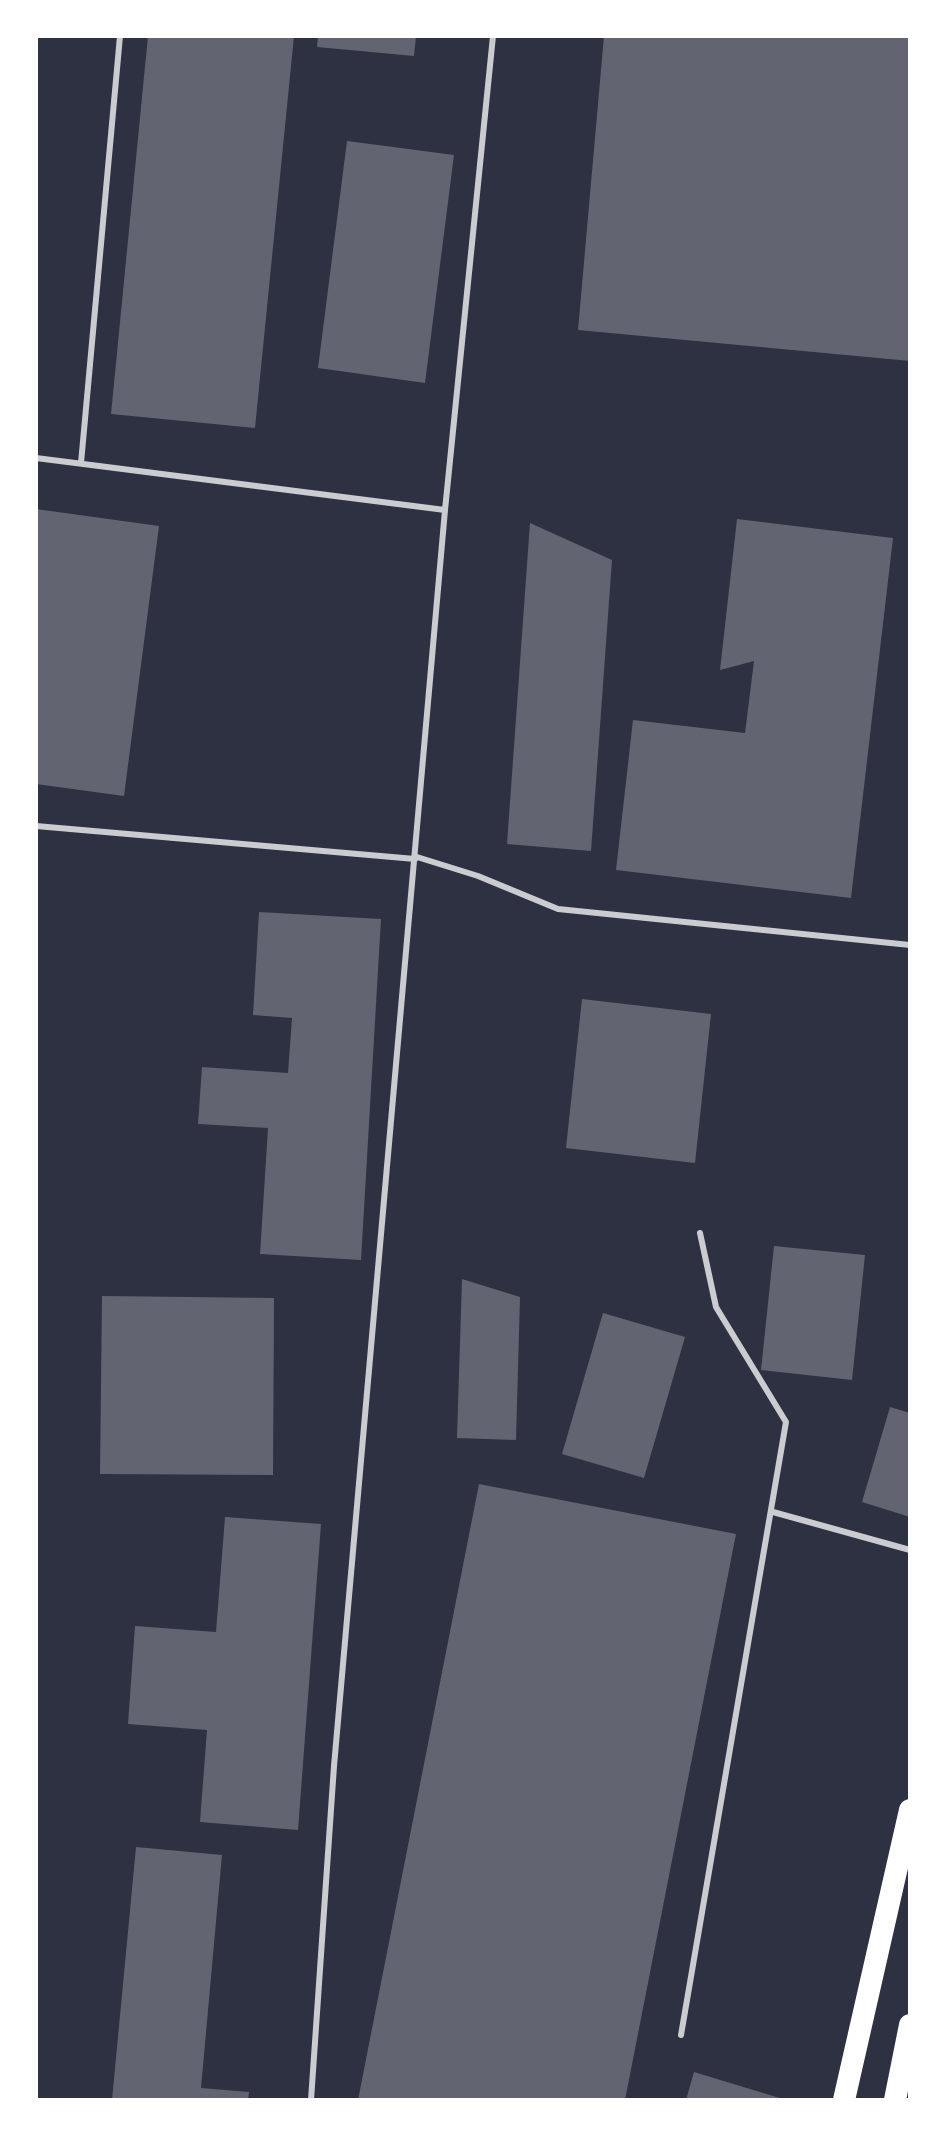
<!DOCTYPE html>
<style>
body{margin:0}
#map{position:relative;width:946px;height:2136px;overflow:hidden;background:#2d3142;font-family:Literata,serif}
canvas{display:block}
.frame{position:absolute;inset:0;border:38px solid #fff;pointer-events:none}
</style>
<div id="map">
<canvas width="946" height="2136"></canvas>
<div class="frame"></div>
</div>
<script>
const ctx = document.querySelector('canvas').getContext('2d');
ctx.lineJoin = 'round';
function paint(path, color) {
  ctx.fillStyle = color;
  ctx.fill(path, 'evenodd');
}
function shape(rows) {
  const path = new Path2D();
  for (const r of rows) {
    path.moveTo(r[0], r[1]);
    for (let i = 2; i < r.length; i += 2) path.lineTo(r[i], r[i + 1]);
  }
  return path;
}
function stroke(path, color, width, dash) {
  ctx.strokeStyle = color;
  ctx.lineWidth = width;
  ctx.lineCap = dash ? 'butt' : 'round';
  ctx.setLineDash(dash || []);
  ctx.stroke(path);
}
const building = shape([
 [148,36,294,36,255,428,111,414],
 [318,36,416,36,414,56,317,47],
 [604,36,910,36,910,361,578,330],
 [347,141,454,155,425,383,318,368],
 [36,509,159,526,124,796,36,784],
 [737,519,893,538,851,898,616,870,633,720,745,733,754,661,720,670],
 [530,523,612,560,591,851,507,844],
 [259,912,381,919,361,1260,260,1254,268,1128,198,1124,202,1067,288,1073,292,1018,253,1015],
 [582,999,711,1014,695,1163,566,1148],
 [774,1246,865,1255,852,1380,761,1370],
 [462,1279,520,1297,516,1440,457,1438],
 [102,1296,274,1298,273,1475,100,1474],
 [603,1313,685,1337,644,1478,562,1454],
 [890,1407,910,1413,910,1517,862,1502],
 [479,1484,736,1534,625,2100,358,2100],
 [225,1517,321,1524,298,1830,200,1822,207,1730,128,1724,135,1626,216,1632],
 [136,1847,222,1855,201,2088,249,2092,248,2100,112,2100],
 [694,2072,783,2099,782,2100,686,2100]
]);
const service = shape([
 [36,458,445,510],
 [81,463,120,36],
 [36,826,415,859],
 [417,857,478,876,558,909,910,945],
 [773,1512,910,1550],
 [681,2035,786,1422,716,1307,700,1233],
 [311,2100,334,1766,445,510,493,36]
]);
const trunk = shape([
 [844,2100,910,1810],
 [895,2100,910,2025]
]);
paint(building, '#626471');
stroke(service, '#caccd0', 6);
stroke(trunk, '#fff', 22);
</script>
